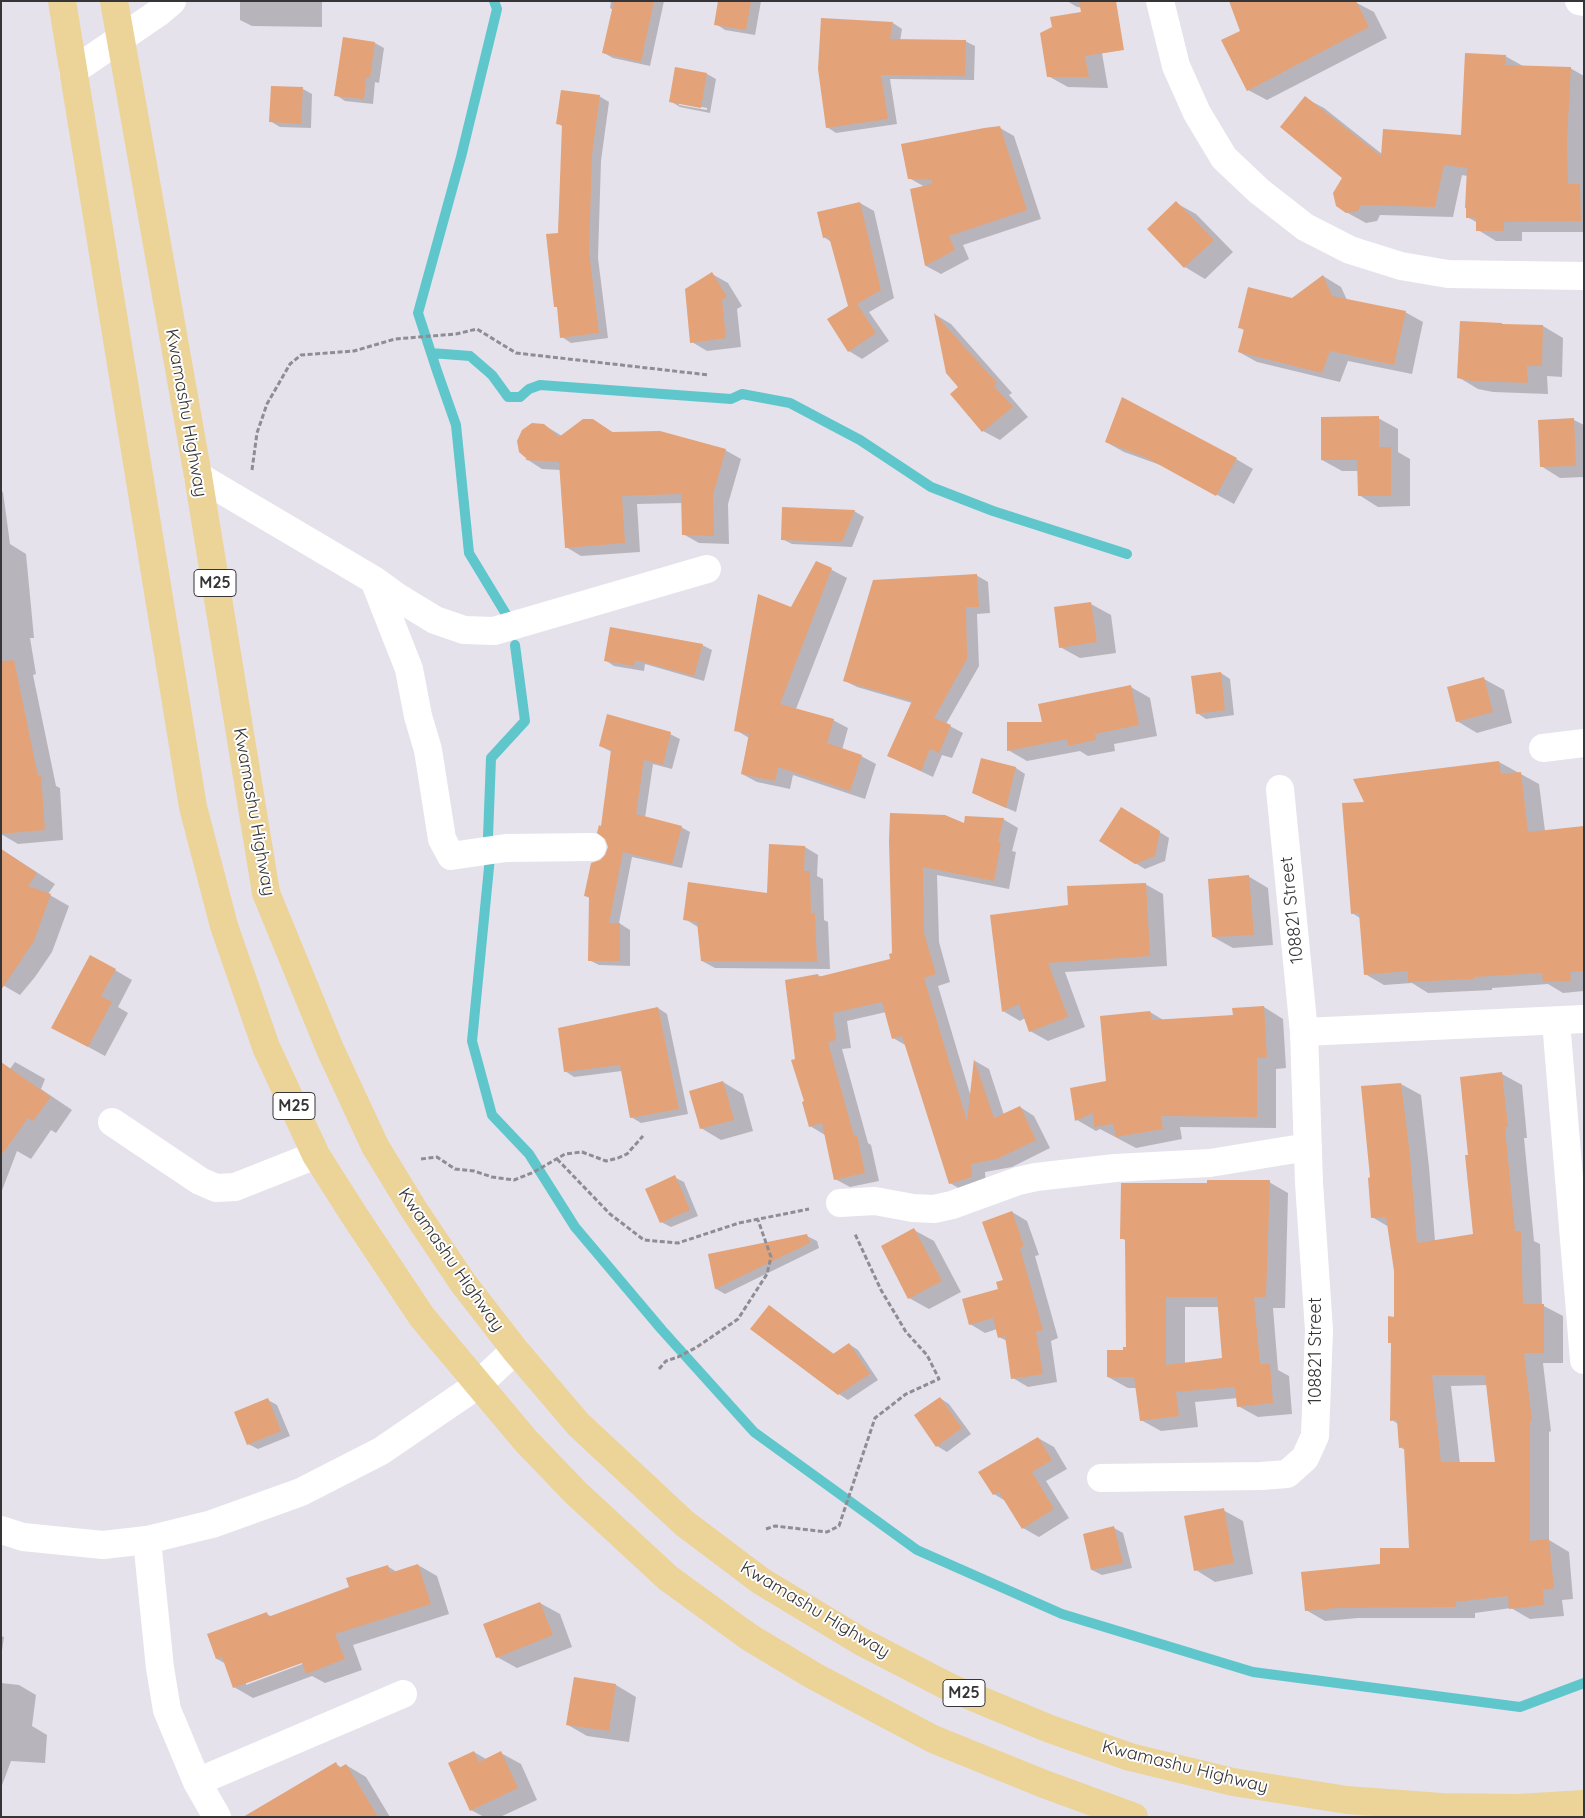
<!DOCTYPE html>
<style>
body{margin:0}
#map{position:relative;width:1585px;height:1818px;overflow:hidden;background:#e5e2ec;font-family:Quicksand,sans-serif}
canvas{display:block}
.frame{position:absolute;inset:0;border:2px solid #353437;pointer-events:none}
</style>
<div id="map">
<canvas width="1585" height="1818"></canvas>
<div class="frame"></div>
</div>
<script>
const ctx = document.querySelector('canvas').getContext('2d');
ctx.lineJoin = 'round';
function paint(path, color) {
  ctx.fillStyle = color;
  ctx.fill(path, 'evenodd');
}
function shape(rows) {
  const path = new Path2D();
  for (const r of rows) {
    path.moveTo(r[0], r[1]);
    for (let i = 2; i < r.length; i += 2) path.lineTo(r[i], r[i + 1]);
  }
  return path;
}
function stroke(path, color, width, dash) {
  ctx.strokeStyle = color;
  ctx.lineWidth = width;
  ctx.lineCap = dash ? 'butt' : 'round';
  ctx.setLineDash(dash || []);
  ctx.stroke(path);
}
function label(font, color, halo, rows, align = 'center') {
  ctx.font = font + ' Quicksand,sans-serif';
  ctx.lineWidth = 4;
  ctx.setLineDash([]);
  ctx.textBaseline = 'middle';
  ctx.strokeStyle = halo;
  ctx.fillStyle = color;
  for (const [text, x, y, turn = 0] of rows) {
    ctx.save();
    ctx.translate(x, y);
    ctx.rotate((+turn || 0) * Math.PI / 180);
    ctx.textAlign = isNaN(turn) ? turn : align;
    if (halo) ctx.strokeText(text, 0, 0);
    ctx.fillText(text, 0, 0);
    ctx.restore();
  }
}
const shadow = shape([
 [240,1,322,1,322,27,252,26,240,20],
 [611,1,664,1,650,66,613,58,604,53,613,10,610,8],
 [719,1,761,1,755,35,725,30,716,24],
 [1067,1,1109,1,1111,12,1077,7],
 [1355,2,1374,12,1387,38,1267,100,1248,90],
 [893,23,902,29,900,41,965,41,975,46,974,80,890,79,897,124,836,133,827,127],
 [1042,41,1102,53,1108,88,1068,87,1048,76],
 [375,43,384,48,379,83,375,82,373,104,345,101,336,95],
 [1505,56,1523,66,1570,68,1584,76,1584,232,1522,232,1522,241,1496,241,1478,230,1478,223,1467,217,1467,176,1462,175,1453,217,1380,215,1377,221,1366,223,1346,212,1344,177,1305,98,1324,108,1382,154,1463,137],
 [707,74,716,79,710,113,680,107,670,101],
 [679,103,707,108,707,110,679,105],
 [303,89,312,94,311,128,280,127,270,121],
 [599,96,609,102,601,161,598,258,608,338,571,343,562,337,558,308,555,306,563,127,558,123],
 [1000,128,1014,136,1041,219,963,245,969,259,941,274,926,266,912,190,925,187,909,178],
 [860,203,874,211,894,298,869,312,889,341,862,359,849,351,850,306,831,242,824,237],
 [1176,203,1196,214,1233,252,1205,279,1185,267,1149,229],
 [712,274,728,283,742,306,737,309,741,347,707,351,692,342],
 [1323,276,1341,287,1347,300,1405,312,1423,322,1412,374,1348,361,1340,382,1257,362,1239,352,1245,331,1239,327,1292,300],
 [936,315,951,324,1012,393,1009,395,1028,417,1000,440,983,431],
 [1502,324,1505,326,1543,326,1563,338,1562,377,1547,376,1548,394,1493,392,1478,389,1458,377],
 [1378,418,1398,429,1398,452,1410,459,1410,506,1378,507,1359,495,1359,471,1342,471,1322,460],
 [593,420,614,433,725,450,741,459,728,504,729,544,699,543,683,534,683,503,637,504,640,552,581,556,566,547,560,470,542,469,528,460,544,425,562,436],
 [1574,420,1584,425,1584,477,1560,478,1541,466,1539,421],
 [1106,442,1236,459,1253,469,1234,504,1166,467,1124,452],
 [1,491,3,492,10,544,26,554,34,638,30,638,36,674,33,675,56,786,60,788,63,840,18,844,1,834],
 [784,508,854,511,864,517,852,547,792,544,782,539],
 [817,562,847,578,796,709,833,720,848,728,842,750,861,756,876,764,865,799,793,775,790,789,757,782,742,774,749,738,736,730,792,609],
 [976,575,988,582,990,613,977,614,979,666,946,724,963,733,952,758,942,755,933,777,888,756,912,703,857,687,845,681],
 [1091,604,1111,615,1116,653,1080,658,1060,647],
 [702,645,712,650,704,681,645,664,644,671,614,666,605,660],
 [1221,673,1230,679,1234,715,1206,719,1197,713],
 [1484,679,1504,690,1512,723,1477,733,1457,721],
 [1131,687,1150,698,1157,736,1114,744,1115,751,1088,756,1080,751,1027,761,1008,750,1043,723],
 [670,734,680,739,672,769,653,764,645,818,681,827,690,832,682,868,632,857,619,923,630,930,630,966,599,965,589,960,591,899,586,896,601,861,606,856,609,847,602,827,612,752,600,746],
 [982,760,1016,768,1025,774,1016,812,983,798],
 [1499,762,1539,784,1545,831,1584,827,1584,991,1563,993,1548,984,1492,988,1492,990,1428,993,1412,983,1384,985,1365,974,1360,918,1352,913,1366,803],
 [1131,814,1169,838,1165,861,1145,869,1135,863],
 [1003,819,1018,828,1012,851,1016,852,1009,889,937,875,939,942,950,982,938,986,971,1097,975,1061,989,1069,1004,1115,1020,1107,1034,1116,1050,1148,1012,1167,985,1172,986,1185,965,1192,950,1183,907,1046,893,1038,886,1012,847,1021,851,1048,842,1049,868,1143,871,1145,879,1181,850,1187,835,1179,825,1135,810,1126,797,1060,818,975,822,977,892,960,893,954,890,841,964,824],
 [805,847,818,855,817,876,823,879,824,920,828,922,830,969,715,968,702,961,698,927,685,919,768,894],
 [1,849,55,884,48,894,69,906,52,952,35,977,20,995,1,984],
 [1248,876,1268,888,1273,945,1233,948,1213,937],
 [1145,884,1163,894,1167,966,1065,972,1085,1027,1048,1041,1030,1031,1025,1018,1020,1021,1003,1011,1069,906],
 [115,970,132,980,118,1007,128,1013,105,1056,70,1037],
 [1264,1007,1283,1019,1286,1068,1276,1069,1276,1128,1180,1127,1182,1139,1136,1148,1100,1129,1096,1131,1077,1120,1107,1082,1150,1012,1165,1021,1234,1016],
 [658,1008,667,1014,688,1114,641,1123,631,1117,622,1071,574,1077,565,1071],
 [15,1062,45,1079,41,1089,72,1110,56,1133,51,1130,31,1159,17,1151,1,1193,1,1081],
 [1502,1074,1522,1085,1527,1138,1524,1138,1534,1241,1540,1244,1542,1305,1563,1316,1563,1363,1543,1363,1551,1431,1549,1432,1549,1540,1569,1552,1573,1599,1562,1600,1564,1616,1530,1619,1511,1608,1475,1613,1475,1618,1358,1618,1325,1621,1306,1610,1410,1549,1405,1450,1400,1447,1398,1424,1392,1420,1392,1344,1389,1342,1396,1318,1396,1271,1389,1227,1372,1217,1372,1178,1401,1084,1421,1095,1429,1167,1435,1241,1474,1235,1470,1156],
 [1488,1385,1496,1463,1460,1464,1451,1386],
 [723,1082,743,1094,753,1131,721,1140,701,1128],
 [674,1177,684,1182,698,1216,671,1227,661,1222],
 [1269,1182,1288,1193,1285,1308,1273,1308,1278,1370,1289,1376,1292,1414,1258,1417,1238,1406,1238,1398,1195,1402,1198,1427,1161,1431,1141,1420,1137,1388,1128,1388,1108,1377,1127,1348,1127,1241,1121,1238,1209,1185],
 [1185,1307,1219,1307,1223,1359,1185,1364],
 [1012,1212,1027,1221,1039,1255,1035,1256,1058,1338,1051,1341,1057,1382,1028,1387,1013,1378,1007,1341,999,1337,997,1329,985,1333,970,1324,999,1290,1004,1281],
 [914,1230,934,1241,961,1292,929,1309,909,1298],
 [807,1236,817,1241,819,1248,725,1294,716,1289,710,1255],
 [769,1306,834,1354,849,1344,858,1350,878,1380,848,1400,839,1394],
 [940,1398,949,1404,971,1434,947,1452,937,1446,916,1416],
 [268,1400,277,1405,290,1436,258,1449,248,1444],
 [1038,1438,1054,1447,1067,1469,1046,1481,1069,1518,1039,1537,1023,1528,1007,1502,994,1494],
 [1223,1510,1243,1521,1253,1574,1215,1582,1196,1570],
 [1114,1528,1123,1533,1132,1568,1102,1575,1092,1570,1084,1535],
 [418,1565,437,1576,449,1614,353,1645,362,1670,325,1683,312,1676,253,1698,234,1687,226,1664,217,1659,209,1635,267,1614,272,1617,351,1588,387,1566,397,1572],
 [307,1659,308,1662,246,1685,246,1682],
 [540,1603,560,1614,572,1647,517,1668,497,1657],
 [1,1636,4,1637,1,1657],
 [575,1679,616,1685,636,1697,629,1742,587,1736,568,1725],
 [1,1683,19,1685,36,1695,32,1726,47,1735,45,1763,11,1761,1,1788],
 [474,1752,486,1759,501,1753,521,1764,537,1800,500,1817,484,1817,471,1810],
 [336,1764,342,1768,346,1765,366,1777,390,1817,276,1817]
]);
const stream = shape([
 [494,1,497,9,461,157,418,313,437,371,456,425,469,553,512,624],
 [431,353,470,356,492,375,508,397,520,397,529,389,540,385,731,399,742,394,790,403,860,440,931,487,993,511,1127,554],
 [488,837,491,758,525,721,515,645],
 [490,857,472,1041,492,1115,529,1154,575,1227,662,1330,754,1432,917,1550,1062,1614,1253,1672,1520,1707,1584,1683]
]);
const building = shape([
 [614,1,654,1,641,62,602,53],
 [718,1,751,1,746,30,714,25],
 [1079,1,1116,1,1124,50,1085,56,1089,77,1047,77,1040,33,1052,27,1050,17,1081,12],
 [1229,1,1356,1,1369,27,1247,91,1221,40,1240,31],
 [821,18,893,22,890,39,966,40,965,76,881,75,888,119,826,128,818,69],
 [343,37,375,42,370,78,366,78,364,99,334,96],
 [1465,53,1506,55,1505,65,1571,67,1567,140,1568,184,1580,184,1581,221,1504,222,1504,231,1476,231,1476,218,1466,218,1466,208,1465,208,1467,168,1444,165,1435,207,1361,205,1358,211,1346,213,1336,206,1333,193,1342,178,1280,127,1305,96,1381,156,1383,129,1461,135],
 [675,67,707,73,701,108,669,102],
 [271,86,303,87,301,124,269,122],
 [561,90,600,95,592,155,589,252,599,333,560,338,557,307,554,307,546,234,558,233,562,125,556,124],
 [1000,126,1027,210,949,236,955,250,925,266,910,189,932,184,932,180,908,179,901,144,984,128],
 [1176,201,1214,240,1184,268,1147,229],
 [860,202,881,290,857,304,876,333,848,352,827,319,848,306,829,237,823,238,817,212],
 [712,272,727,297,722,300,726,338,690,343,685,289],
 [1323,275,1332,296,1406,311,1394,365,1330,351,1322,373,1238,352,1244,329,1238,328,1248,287,1292,298],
 [934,313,997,383,994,386,1013,407,982,432,950,394,958,387,946,373],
 [1460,321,1502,323,1502,324,1543,325,1542,366,1527,366,1528,383,1472,381,1457,378],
 [1122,397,1237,458,1216,496,1147,458,1105,442],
 [1379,416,1379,447,1391,447,1391,496,1358,496,1357,460,1321,460,1321,417],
 [1574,418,1576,466,1540,467,1538,420],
 [583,419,593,419,612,432,660,431,726,449,713,495,714,536,682,535,681,494,622,496,625,543,565,548,559,462,525,460,527,459,519,452,517,441,522,430,532,423,544,424,559,437],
 [782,507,855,510,842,542,833,542,781,540],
 [816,561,832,568,780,704,834,719,827,743,862,755,850,791,778,767,775,781,741,774,749,734,734,731,758,594,791,607],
 [977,574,979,607,966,607,967,659,934,718,951,725,939,753,930,749,921,771,887,756,912,701,843,681,873,580],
 [1091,602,1097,642,1059,648,1054,607],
 [610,627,703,644,694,676,635,660,634,666,604,661],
 [14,660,38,776,41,776,45,830,1,834,1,661],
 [1221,672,1225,710,1196,714,1191,676],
 [1484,677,1493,712,1456,722,1447,687],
 [1131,685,1139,725,1095,734,1096,740,1068,746,1067,739,1007,751,1007,722,1042,722,1038,704],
 [607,714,671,732,663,765,644,760,636,814,682,826,672,864,623,852,609,923,620,923,620,961,588,961,589,897,584,896,591,863,600,860,605,855,608,847,605,839,597,833,599,825,601,826,611,750,599,746],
 [981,758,1016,767,1006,808,972,793],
 [1499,761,1501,774,1521,772,1528,832,1584,826,1584,971,1570,972,1571,981,1543,982,1542,973,1474,977,1474,979,1408,982,1408,971,1364,975,1359,913,1351,914,1342,803,1364,802,1353,779],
 [1121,807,1160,831,1155,856,1135,864,1099,841],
 [890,813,945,815,964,823,965,816,1004,818,998,842,1001,843,994,881,923,867,924,933,936,974,924,978,967,1121,974,1059,994,1118,1020,1106,1036,1140,997,1159,971,1164,972,1177,949,1184,902,1036,892,1039,882,1002,833,1013,836,1040,828,1042,854,1136,857,1135,865,1173,834,1180,822,1123,809,1127,802,1102,804,1101,791,1060,795,1059,785,980,818,974,818,977,890,959,889,954,892,953,889,841],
 [769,844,805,846,804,871,810,871,811,914,815,913,817,962,701,961,697,922,683,920,688,882,767,893],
 [1,849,37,873,28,886,51,894,34,941,1,990],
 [1249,875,1254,935,1212,937,1208,879],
 [1146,883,1150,956,1048,963,1068,1017,1029,1032,1019,1004,1002,1012,990,915,1068,905,1067,886],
 [90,955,116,969,101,996,112,1002,88,1047,51,1028],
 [1264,1006,1267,1058,1257,1058,1257,1117,1161,1116,1163,1129,1116,1137,1113,1124,1094,1127,1093,1113,1075,1121,1070,1088,1106,1081,1100,1016,1150,1011,1152,1020,1233,1015,1232,1008],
 [658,1007,679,1109,630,1118,620,1065,564,1072,558,1028],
 [1,1062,51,1097,33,1121,28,1118,1,1156],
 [1502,1072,1508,1127,1505,1127,1515,1231,1521,1231,1523,1304,1544,1304,1544,1353,1524,1353,1532,1421,1530,1421,1530,1541,1549,1539,1554,1588,1543,1590,1544,1605,1509,1609,1508,1596,1456,1602,1456,1607,1337,1608,1305,1611,1301,1572,1380,1564,1380,1548,1409,1548,1404,1447,1399,1448,1397,1420,1390,1421,1391,1343,1388,1343,1388,1316,1394,1317,1394,1271,1386,1217,1371,1218,1368,1178,1370,1177,1361,1086,1401,1083,1410,1155,1417,1243,1473,1234,1465,1155,1468,1155,1460,1077],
 [1432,1375,1485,1375,1495,1462,1441,1462],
 [723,1081,734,1120,700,1129,689,1091],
 [675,1175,690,1210,660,1223,645,1189],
 [1207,1180,1270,1180,1266,1297,1254,1297,1260,1364,1270,1364,1273,1403,1237,1407,1235,1387,1176,1392,1179,1416,1140,1421,1134,1377,1107,1377,1107,1350,1123,1350,1123,1347,1126,1347,1125,1239,1120,1239,1121,1183,1207,1183],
 [1166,1297,1217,1297,1222,1358,1166,1365],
 [1012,1211,1024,1246,1020,1248,1043,1330,1036,1332,1043,1374,1011,1379,1005,1336,998,1338,993,1318,969,1325,962,1299,998,1289,996,1282,1003,1280,982,1222],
 [914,1228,942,1281,908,1299,881,1246],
 [807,1234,810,1243,715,1289,708,1254],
 [769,1305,833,1354,849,1343,870,1374,838,1395,750,1329],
 [940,1397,962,1428,936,1447,914,1415],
 [268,1398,281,1431,247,1445,234,1412],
 [1038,1437,1052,1460,1032,1472,1054,1509,1022,1529,999,1492,993,1495,978,1472],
 [1224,1508,1234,1563,1194,1571,1184,1516],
 [1114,1526,1123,1563,1091,1570,1083,1534],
 [418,1564,431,1604,335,1634,345,1659,306,1674,302,1663,233,1688,222,1657,216,1659,207,1634,267,1612,268,1617,349,1587,346,1578,388,1565,390,1573],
 [540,1602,553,1635,496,1658,483,1624],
 [574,1677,616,1684,609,1731,566,1725],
 [474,1751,479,1762,501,1751,518,1788,470,1811,448,1763],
 [336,1762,339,1768,346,1764,378,1817,243,1817]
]);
const path = shape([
 [252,470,257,433,267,404,290,364,301,355,354,351,395,339,456,334,477,329,516,353,709,375],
 [421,1159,437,1157,455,1169,474,1171,492,1177,514,1180,534,1172,565,1154,582,1152,606,1161,618,1158,627,1154,643,1136],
 [557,1159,610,1214,644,1240,678,1243,739,1223,809,1209],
 [659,1369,666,1361,678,1357,697,1347,738,1319,767,1274,771,1257,758,1220],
 [766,1529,775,1526,827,1532,839,1526,875,1418,906,1394,939,1379,927,1355,906,1332,881,1290,855,1234]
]);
const minor = shape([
 [1160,1,1176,66,1197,113,1224,158,1259,191,1305,227,1350,250,1401,266,1448,274,1584,276],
 [1579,1,1584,2],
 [73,71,158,13,172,1],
 [198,476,374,580,399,598,435,620,464,630,494,631,707,569],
 [374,580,409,669,418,716,428,750,442,839,451,856,506,848,592,847],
 [1543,748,1584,743],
 [1556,1021,1584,1360],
 [1304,1032,1584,1019],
 [112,1122,200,1181,216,1188,235,1187,316,1155],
 [840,1203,875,1201,913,1208,934,1209,952,1205,1018,1181,1036,1177,1115,1168,1210,1163,1308,1147],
 [1101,1478,1261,1476,1287,1474,1305,1458,1315,1436,1319,1330,1309,1183,1304,1032,1280,789],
 [147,1540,160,1668,167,1710,197,1782,217,1817],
 [197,1782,403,1694]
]);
const tertiary = shape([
 [1,1530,23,1537,103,1545,147,1540,212,1524,301,1492,381,1451,479,1384,515,1350]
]);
const primary = shape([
 [62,1,193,807,224,926,266,1047,316,1155,354,1215,422,1317,526,1441,576,1493,668,1578,749,1637,814,1676,933,1739,1044,1784,1134,1817],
 [114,1,198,476,266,893,330,1049,375,1146,414,1210,463,1283,515,1350,578,1424,684,1523,761,1581,862,1642,951,1688,1050,1729,1130,1757,1233,1782,1347,1800,1441,1807,1518,1808,1584,1804]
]);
const shields = [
 [215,583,42],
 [294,1106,42],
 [964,1693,42]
];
const shieldNames = [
 ["M25",215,583],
 ["M25",294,1106],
 ["M25",964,1693]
];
const streetNames = [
 ["Kwamashu Highway",186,413,80],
 ["Kwamashu Highway",254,812,80],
 ["108821 Street",1292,910,-96],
 ["Kwamashu Highway",451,1260,55],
 ["108821 Street",1316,1351,-90],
 ["Kwamashu Highway",815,1610,31],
 ["Kwamashu Highway",1185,1767,14]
];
paint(shadow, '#0003');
stroke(stream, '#5fc7cc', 10);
paint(building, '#e3a277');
stroke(path, '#8f8d94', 3, [5, 2.5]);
stroke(minor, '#fff', 28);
stroke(tertiary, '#fff', 28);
stroke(primary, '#ecd397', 28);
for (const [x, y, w] of shields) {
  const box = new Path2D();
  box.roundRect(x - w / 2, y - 13.5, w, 27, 4);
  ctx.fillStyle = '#fff';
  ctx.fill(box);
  stroke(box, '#353437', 1);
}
label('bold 16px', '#353437', null, shieldNames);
label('18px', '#353437', '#fff', streetNames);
</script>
